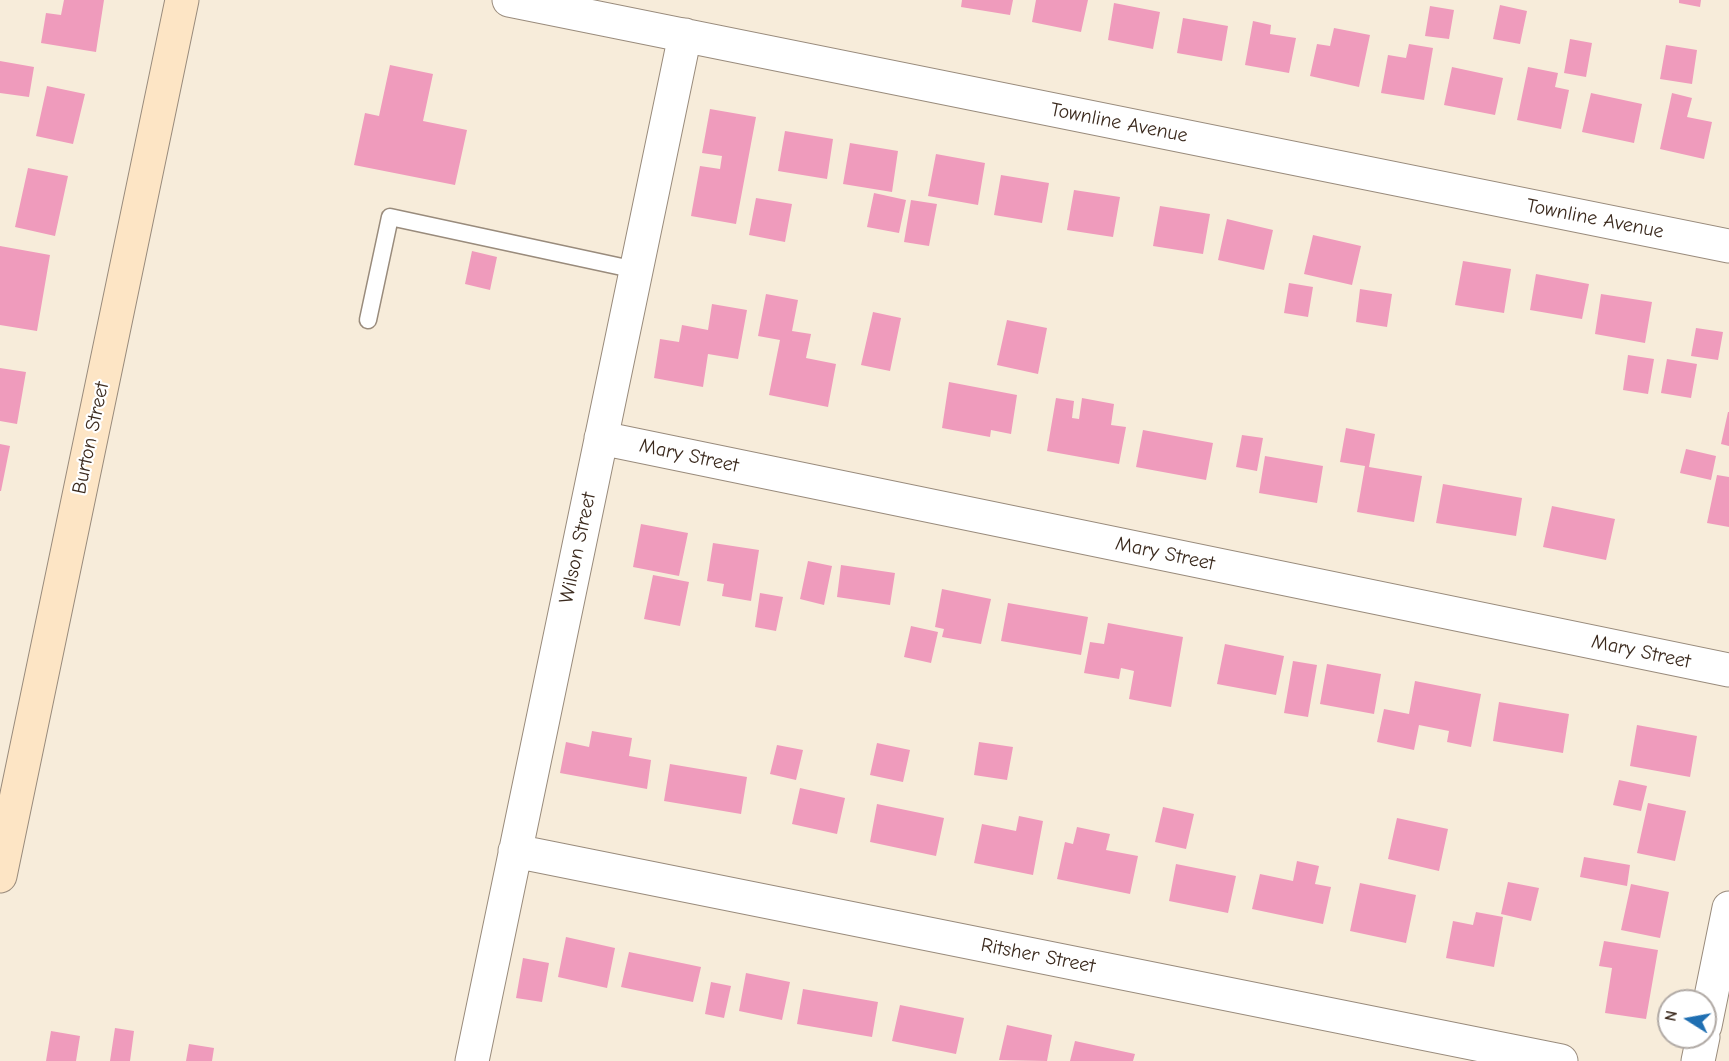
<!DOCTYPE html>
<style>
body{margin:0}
#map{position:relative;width:1729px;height:1061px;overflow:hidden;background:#f7ecda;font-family:"Comic Neue",sans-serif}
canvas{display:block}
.north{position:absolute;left:1657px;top:989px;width:60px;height:60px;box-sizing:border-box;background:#fff;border:2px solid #b1aaa5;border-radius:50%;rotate:281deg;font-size:16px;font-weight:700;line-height:24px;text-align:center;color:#3b2a1e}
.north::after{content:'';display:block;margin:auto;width:21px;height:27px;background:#1f6fb2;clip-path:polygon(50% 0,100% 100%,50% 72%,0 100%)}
</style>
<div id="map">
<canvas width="1729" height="1061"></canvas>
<div class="north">N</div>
</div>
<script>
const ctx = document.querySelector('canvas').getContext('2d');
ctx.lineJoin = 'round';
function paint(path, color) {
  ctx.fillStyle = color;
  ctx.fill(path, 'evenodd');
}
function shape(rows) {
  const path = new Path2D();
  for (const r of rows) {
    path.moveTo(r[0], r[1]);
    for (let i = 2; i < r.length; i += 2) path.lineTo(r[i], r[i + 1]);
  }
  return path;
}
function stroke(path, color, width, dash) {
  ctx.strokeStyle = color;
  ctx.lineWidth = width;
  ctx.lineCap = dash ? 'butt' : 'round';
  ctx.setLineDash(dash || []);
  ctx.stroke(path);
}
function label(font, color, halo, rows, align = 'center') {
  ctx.font = font + ' "Comic Neue",sans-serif';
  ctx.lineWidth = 4.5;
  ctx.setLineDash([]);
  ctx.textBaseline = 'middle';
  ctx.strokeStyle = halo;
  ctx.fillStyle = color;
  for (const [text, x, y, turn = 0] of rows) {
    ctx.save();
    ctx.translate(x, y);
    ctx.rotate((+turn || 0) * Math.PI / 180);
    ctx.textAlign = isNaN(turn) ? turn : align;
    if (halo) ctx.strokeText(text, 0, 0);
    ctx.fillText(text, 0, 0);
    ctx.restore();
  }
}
const building = shape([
 [64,0,104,0,96,52,41,43,46,13,61,15],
 [962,0,1013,0,1010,15,961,7],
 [1036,0,1088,0,1081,32,1032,22],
 [1679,0,1701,0,1700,7,1679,3],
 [1114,3,1160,12,1153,49,1108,40],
 [1500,5,1527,11,1520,44,1493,39],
 [1430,6,1454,10,1449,39,1425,36],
 [1183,18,1228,26,1222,61,1177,53],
 [1253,21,1271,25,1270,34,1296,38,1289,73,1245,65],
 [1334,28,1370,35,1359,87,1310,76,1317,44,1330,46],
 [1570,39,1592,43,1586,77,1564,73],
 [1409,44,1433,48,1424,100,1381,93,1388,55,1406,58],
 [1666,45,1697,50,1692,84,1660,79],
 [0,61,34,67,29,97,0,93],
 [390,65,433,74,423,121,467,130,455,185,354,165,365,113,379,116],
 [1452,67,1503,78,1495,115,1444,105],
 [1528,67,1558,73,1555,87,1569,90,1561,129,1517,120],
 [47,86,85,94,73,144,36,136],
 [1591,93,1642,104,1634,143,1582,132],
 [1672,93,1692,98,1687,117,1712,122,1704,159,1660,149],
 [710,109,756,117,736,224,691,216,700,166,720,169,722,156,702,153],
 [785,131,833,139,827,179,778,171],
 [850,143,898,151,892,192,843,184],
 [936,154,985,163,978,205,928,196],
 [28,168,68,176,55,236,15,227],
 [1001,175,1049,183,1042,223,994,215],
 [1074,190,1120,197,1113,237,1067,230],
 [874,193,906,200,899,233,867,227],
 [756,198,792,204,785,242,749,235],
 [911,200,937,204,929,246,904,242],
 [1160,206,1210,214,1203,254,1153,246],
 [1227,219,1273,230,1264,270,1218,260],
 [1313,235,1361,246,1352,285,1304,274],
 [0,246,50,255,37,331,0,325],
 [472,251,497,257,490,290,465,284],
 [1463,261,1511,269,1504,313,1455,305],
 [1536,274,1589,284,1582,319,1530,310],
 [1289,283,1313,287,1308,317,1284,313],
 [1360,289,1392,294,1387,327,1356,322],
 [766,294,798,300,792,331,811,334,806,358,836,364,828,407,769,395,780,340,758,336],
 [1601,294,1652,302,1645,343,1595,334],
 [712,304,747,310,738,359,708,354,703,387,654,378,660,339,679,342,682,325,708,330],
 [873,312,901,318,890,371,861,365],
 [1007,320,1047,328,1038,374,997,365],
 [1696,328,1723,332,1718,360,1691,356],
 [1628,355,1654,359,1648,394,1623,390],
 [1667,359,1697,364,1691,398,1661,393],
 [0,368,26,372,17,424,0,421],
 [949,382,1017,395,1011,434,991,430,990,437,942,428],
 [1056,398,1074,401,1072,418,1079,419,1082,398,1114,404,1111,425,1126,427,1119,464,1047,451],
 [1728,412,1729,412,1729,446,1721,444],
 [1346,428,1375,434,1369,467,1422,476,1414,522,1357,512,1365,466,1340,462],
 [1143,430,1213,443,1206,480,1136,467],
 [1242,435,1263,438,1257,471,1236,467],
 [0,444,10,446,1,491,0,491],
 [1686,449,1716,456,1711,480,1680,473],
 [1265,456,1323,466,1317,503,1259,493],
 [1717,475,1729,477,1729,527,1707,523],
 [1443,484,1522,498,1516,536,1436,523],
 [1552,506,1615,519,1606,560,1543,547],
 [641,524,688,533,679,576,633,567],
 [713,543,759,550,751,601,722,596,724,584,707,581],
 [808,561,832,566,824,605,800,599],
 [841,565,895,573,890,605,837,597],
 [653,575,689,582,680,626,644,619],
 [942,589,991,599,981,644,942,637,944,629,935,627],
 [760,593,783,597,776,631,755,627],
 [1008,603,1088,617,1081,655,1001,641],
 [1108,623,1183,637,1171,707,1129,699,1134,671,1121,668,1119,679,1084,673,1090,642,1104,644],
 [911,626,938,632,931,663,904,657],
 [1225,644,1284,656,1276,695,1217,684],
 [1293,661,1317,665,1308,717,1284,713],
 [1327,664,1381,674,1374,714,1320,704],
 [1415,681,1481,694,1471,747,1447,742,1449,731,1419,725,1414,750,1377,742,1384,709,1409,714],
 [1499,702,1569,714,1563,753,1493,741],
 [1637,725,1697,736,1690,777,1630,766],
 [592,731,632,738,629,756,651,760,647,789,560,773,566,742,589,747],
 [979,742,1013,747,1007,780,974,775],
 [877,743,910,750,903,782,870,775],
 [777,745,803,750,796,780,770,774],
 [670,764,747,777,741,814,664,801],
 [1619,780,1647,786,1641,811,1613,805],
 [800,788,845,798,837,834,792,824],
 [1648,803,1686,811,1675,861,1637,853],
 [877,804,944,818,936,856,870,842],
 [1163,807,1194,814,1186,849,1155,842],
 [1019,816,1043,821,1033,875,974,863,982,824,1016,831],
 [1397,818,1448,829,1439,871,1388,859],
 [1077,827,1110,834,1106,850,1138,856,1130,894,1057,879,1065,842,1073,844],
 [1584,857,1630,865,1627,886,1580,877],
 [1297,861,1319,866,1315,884,1331,887,1323,924,1252,909,1260,874,1293,881],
 [1176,864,1236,876,1228,913,1169,901],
 [1508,882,1539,888,1531,921,1501,914],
 [1360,883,1416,895,1406,943,1350,931],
 [1631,884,1669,892,1660,938,1621,930],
 [1476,912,1503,917,1494,967,1446,958,1453,921,1473,925],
 [566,937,615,948,607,988,558,977],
 [1604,941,1658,950,1646,1019,1605,1013,1612,968,1599,966],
 [629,952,701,967,693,1002,621,987],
 [523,958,549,963,542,1002,516,998],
 [746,973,790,982,782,1020,739,1011],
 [711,982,731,986,724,1018,705,1014],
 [803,989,878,1002,872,1037,797,1024],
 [900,1005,964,1018,956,1054,892,1041],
 [1007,1025,1052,1035,1047,1061,999,1060],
 [115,1028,134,1031,130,1061,110,1061],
 [51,1031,80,1036,76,1061,46,1061],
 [1075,1041,1135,1054,1133,1061,1070,1061],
 [189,1044,214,1048,212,1061,186,1061]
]);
const lane = shape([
 [368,320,390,217,636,270]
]);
const street = shape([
 [509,0,1729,246],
 [601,438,1729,670],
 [515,851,1561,1061],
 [1705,1026,1729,908],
 [472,1061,685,35],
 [1698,1061,1703,1037]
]);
const secondary = shape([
 [0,876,182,0]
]);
const streetNames = [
 ["Townline Avenue",1119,123,11],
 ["Townline Avenue",1595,219,11],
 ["Burton Street",91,438,-78],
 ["Mary Street",689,456,12],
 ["Wilson Street",578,548,-78],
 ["Mary Street",1165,554,12],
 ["Mary Street",1641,652,12],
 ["Ritsher Street",1038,956,11]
];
paint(building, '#ef9bbc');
stroke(lane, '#998b7c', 19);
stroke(street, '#998b7c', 35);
stroke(secondary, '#998b7c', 35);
stroke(lane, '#fff', 16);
stroke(street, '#fff', 33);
stroke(secondary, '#fde5c5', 33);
label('20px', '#3b2a1e', '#fff', streetNames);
</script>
